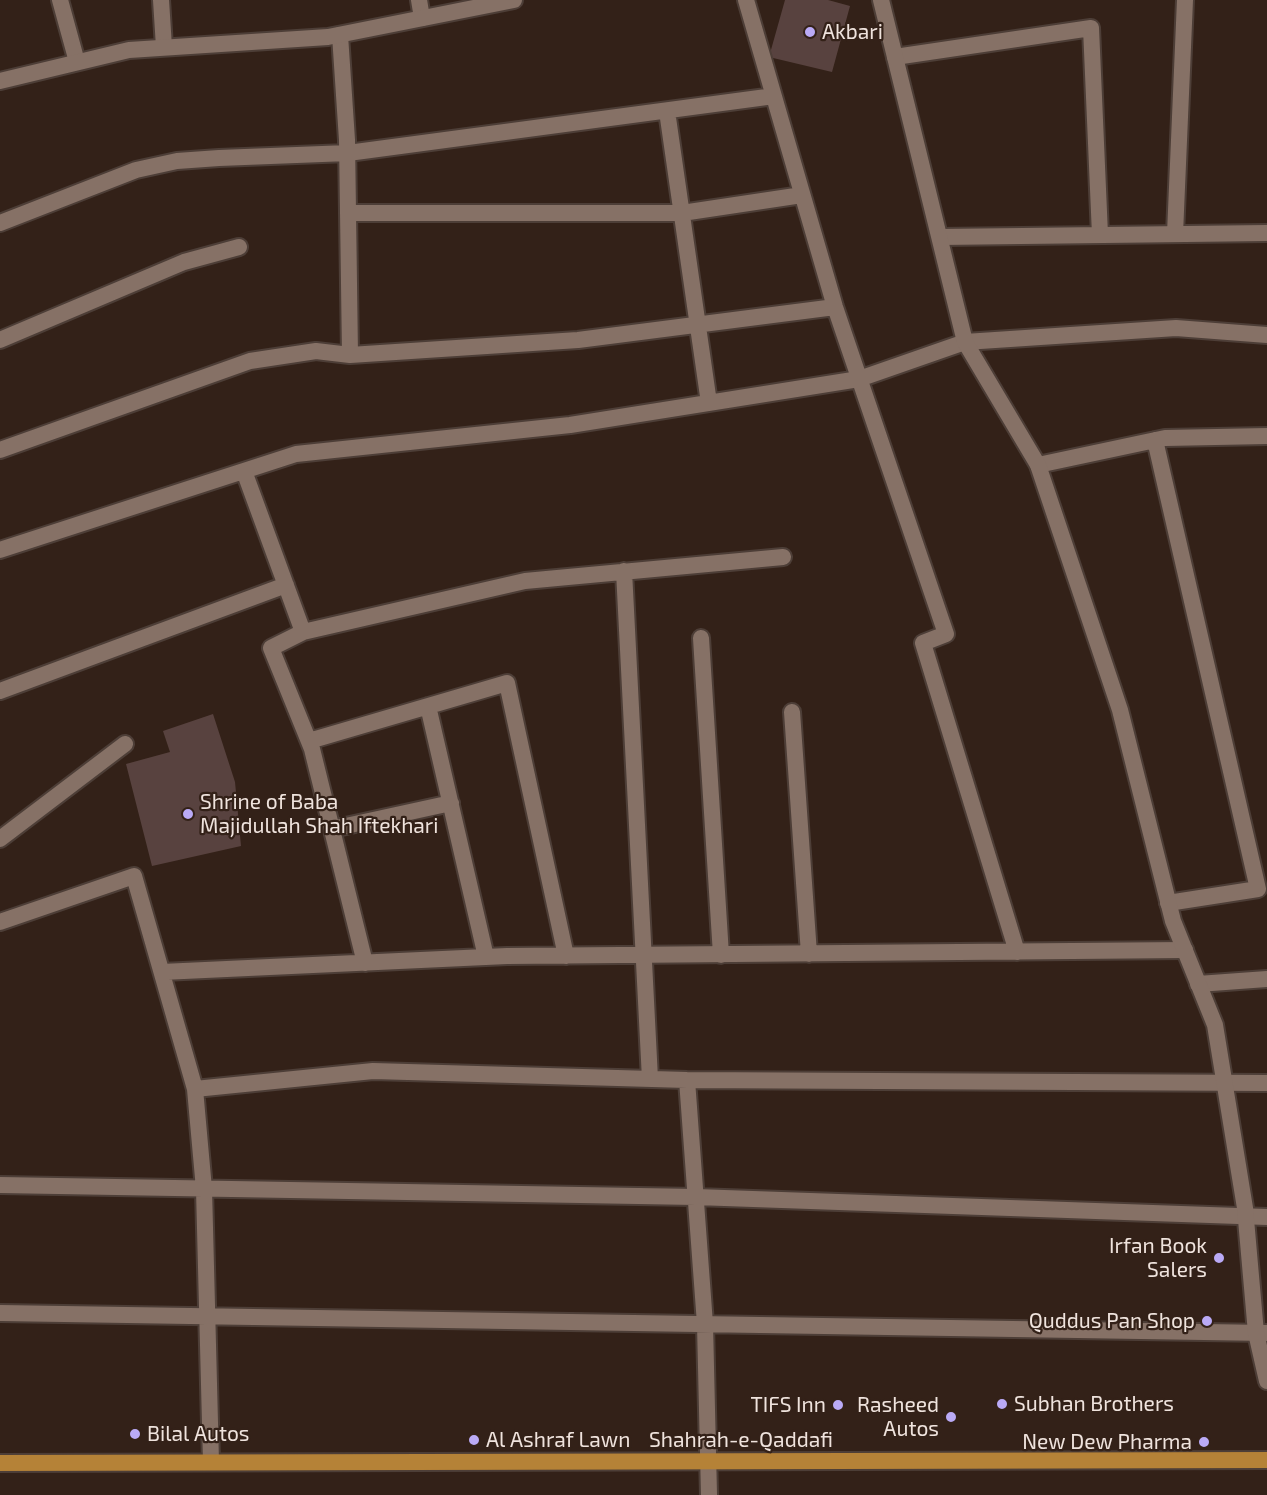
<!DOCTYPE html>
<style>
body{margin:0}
canvas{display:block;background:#332118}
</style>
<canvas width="1267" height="1495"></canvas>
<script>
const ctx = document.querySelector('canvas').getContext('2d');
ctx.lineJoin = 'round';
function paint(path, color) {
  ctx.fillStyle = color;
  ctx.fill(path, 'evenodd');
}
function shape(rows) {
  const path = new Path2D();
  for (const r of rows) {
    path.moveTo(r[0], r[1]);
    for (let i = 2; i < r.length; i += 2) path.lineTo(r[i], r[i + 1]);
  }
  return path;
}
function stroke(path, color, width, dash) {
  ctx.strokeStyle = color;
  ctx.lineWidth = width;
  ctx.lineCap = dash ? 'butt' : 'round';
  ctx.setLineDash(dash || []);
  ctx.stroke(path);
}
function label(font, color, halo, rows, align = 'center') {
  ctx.font = font + ' "Exo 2",sans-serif';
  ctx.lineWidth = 4.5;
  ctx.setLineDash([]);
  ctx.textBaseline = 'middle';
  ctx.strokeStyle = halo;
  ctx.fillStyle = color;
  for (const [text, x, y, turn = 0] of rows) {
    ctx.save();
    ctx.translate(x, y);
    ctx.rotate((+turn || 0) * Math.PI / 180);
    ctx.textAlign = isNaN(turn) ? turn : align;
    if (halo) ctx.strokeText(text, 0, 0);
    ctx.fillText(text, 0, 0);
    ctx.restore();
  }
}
const building = shape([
 [785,0,828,0,850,6,832,72,769,57],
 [213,714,235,782,241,846,152,866,126,764,170,752,163,731]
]);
const minor = shape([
 [60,0,77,62],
 [161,0,164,47],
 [419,0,422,18],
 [746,0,835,307,946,634,923,643,1017,952],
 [340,35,347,140,350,355],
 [895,57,1091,28,1100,235],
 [667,111,709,403],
 [348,213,682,213,802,195],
 [0,223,136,170,177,161,219,158,348,153,774,96],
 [1175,234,1185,0],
 [940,237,1267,233],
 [0,340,184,262,239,247],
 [1155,440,1258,889,1168,903],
 [0,450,250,361,316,351,350,355,578,340,835,307],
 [1038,465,1165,438,1267,436],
 [244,471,303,632,271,648,312,749,365,963],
 [0,550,296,454,570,425,859,379,965,342,1176,328,1267,335],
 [624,571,650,1079],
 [303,632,525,581,783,557],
 [701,638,721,955],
 [0,691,286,585],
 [428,706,486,957],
 [792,712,809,954],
 [309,741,507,683,566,956],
 [332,829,451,803],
 [0,839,125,744],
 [0,922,134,876,195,1089,204,1189,211,1462],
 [162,972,507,956,1185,950],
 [1198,984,1267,979],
 [687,1080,705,1324,709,1495],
 [195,1089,373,1071,687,1080,1267,1083],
 [0,1185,696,1197,1267,1217],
 [0,1313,1267,1333]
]);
const tertiary = shape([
 [881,0,965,342,1038,465,1120,710,1173,921,1215,1025,1245,1208,1256,1333,1267,1381],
 [0,81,129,50,328,37,514,0]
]);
const primary = shape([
 [0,1463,1267,1460]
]);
const markers = [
 [810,32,6,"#baaaf6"],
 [188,814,6,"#baaaf6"],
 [1219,1258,6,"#baaaf6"],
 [1207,1321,6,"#baaaf6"],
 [1002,1404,6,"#baaaf6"],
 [838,1405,6,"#baaaf6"],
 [951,1417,6,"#baaaf6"],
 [135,1434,6,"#baaaf6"],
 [474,1440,6,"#baaaf6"],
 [1204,1442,6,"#baaaf6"]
];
const poiNames = [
 ["Akbari",822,32],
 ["Shrine of Baba",200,802],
 ["Majidullah Shah Iftekhari",200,826],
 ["Irfan Book",1207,1246,"right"],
 ["Salers",1207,1270,"right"],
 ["Quddus Pan Shop",1195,1321,"right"],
 ["Subhan Brothers",1014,1404],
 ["TIFS Inn",826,1405,"right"],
 ["Rasheed",939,1405,"right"],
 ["Autos",939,1429,"right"],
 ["Bilal Autos",147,1434],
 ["Al Ashraf Lawn",486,1440],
 ["New Dew Pharma",1192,1442,"right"]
];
const streetNames = [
 ["Shahrah-e-Qaddafi",741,1440]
];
paint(building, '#58423f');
stroke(minor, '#4d3e37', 20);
stroke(tertiary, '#4d3e37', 20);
stroke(primary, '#4d3e37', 20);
stroke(minor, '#867166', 16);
stroke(tertiary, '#867166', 16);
stroke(primary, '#b58237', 16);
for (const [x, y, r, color] of markers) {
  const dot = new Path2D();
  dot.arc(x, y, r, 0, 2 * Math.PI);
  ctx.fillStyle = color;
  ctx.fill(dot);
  stroke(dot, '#332118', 2);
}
label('21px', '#efe3dd', '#332118', poiNames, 'left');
label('21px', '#efe3dd', '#332118', streetNames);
</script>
